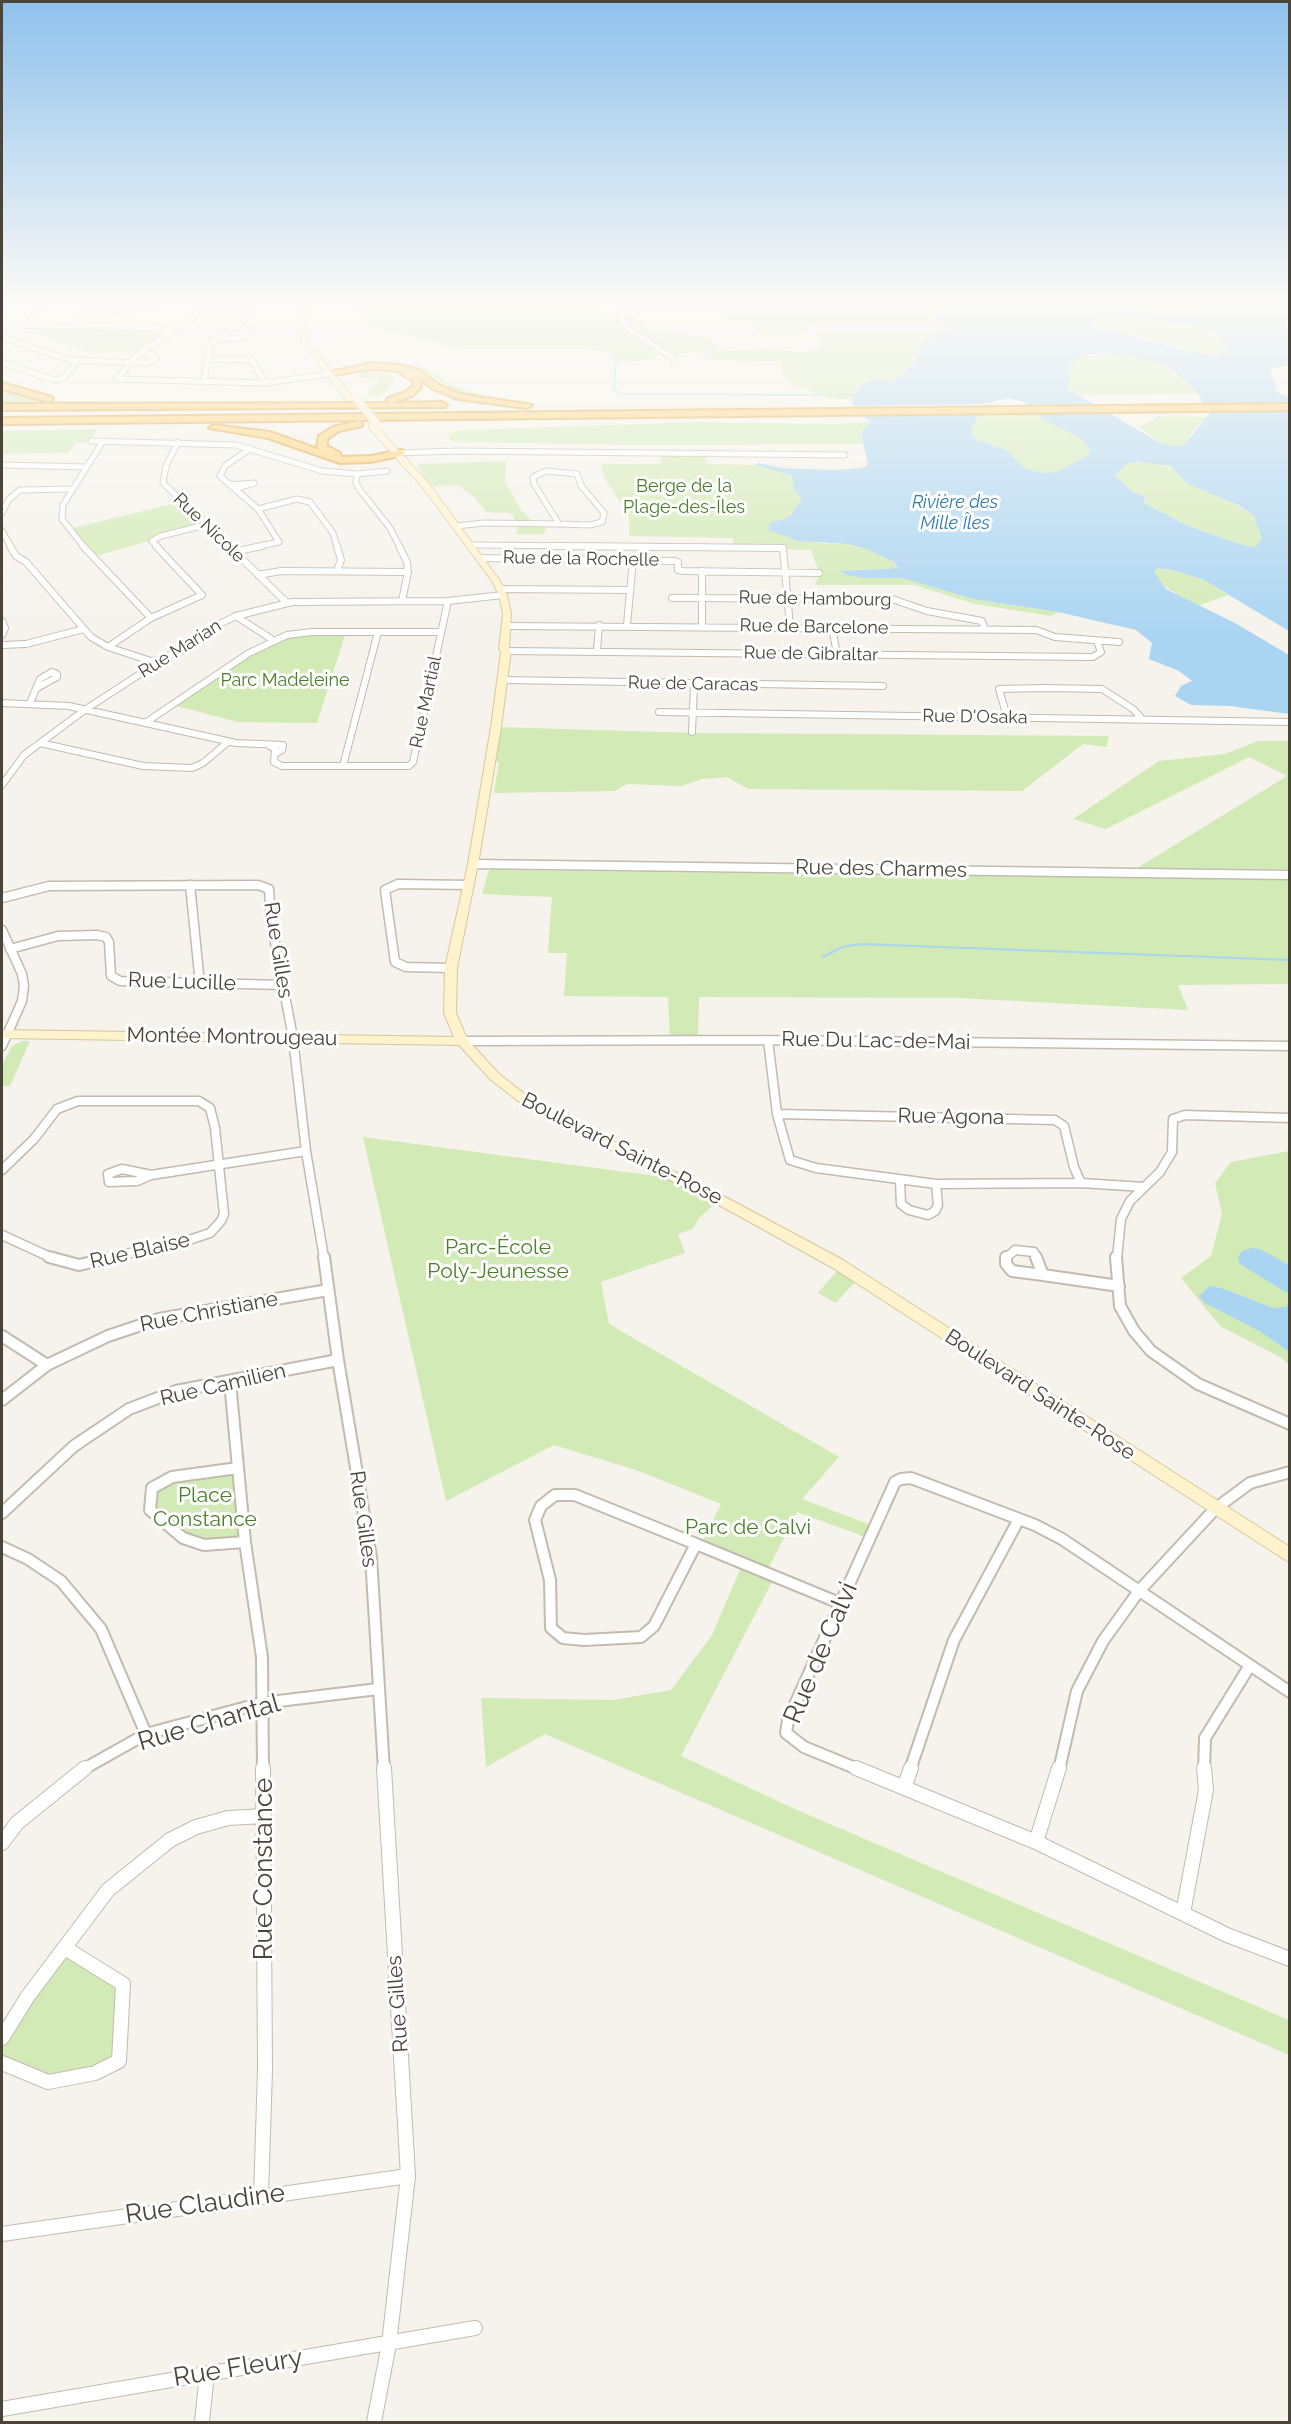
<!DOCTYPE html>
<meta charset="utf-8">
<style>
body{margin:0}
#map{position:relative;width:1291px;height:2424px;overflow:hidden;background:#f6f3ec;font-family:Raleway,sans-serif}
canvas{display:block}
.frame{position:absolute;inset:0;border:3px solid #4b4439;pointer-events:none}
</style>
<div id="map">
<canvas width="1291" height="2424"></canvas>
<div class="frame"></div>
</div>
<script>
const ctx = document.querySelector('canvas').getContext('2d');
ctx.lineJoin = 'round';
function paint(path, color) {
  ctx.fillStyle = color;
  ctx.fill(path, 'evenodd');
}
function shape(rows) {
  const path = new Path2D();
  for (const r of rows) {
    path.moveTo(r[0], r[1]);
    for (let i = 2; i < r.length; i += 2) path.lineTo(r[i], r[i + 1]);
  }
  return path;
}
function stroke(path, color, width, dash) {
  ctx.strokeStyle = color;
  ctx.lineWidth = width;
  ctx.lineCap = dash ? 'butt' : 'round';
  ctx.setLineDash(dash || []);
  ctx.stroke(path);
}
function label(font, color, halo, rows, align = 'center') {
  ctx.font = font + ' Raleway,sans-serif';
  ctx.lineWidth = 6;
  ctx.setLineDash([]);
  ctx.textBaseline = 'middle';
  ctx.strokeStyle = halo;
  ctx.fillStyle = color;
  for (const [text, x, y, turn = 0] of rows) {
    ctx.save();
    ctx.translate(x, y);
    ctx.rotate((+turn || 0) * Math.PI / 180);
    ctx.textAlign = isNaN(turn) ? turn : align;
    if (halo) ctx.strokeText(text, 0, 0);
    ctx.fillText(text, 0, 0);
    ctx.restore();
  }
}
const green = shape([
 [436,303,597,305,596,312,615,312,624,329,660,352,654,359,624,362,612,360,614,356,610,353,584,349,463,349,371,328,364,319,368,304],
 [931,303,942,303,939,315,943,324,817,324,810,326,806,333,792,335,761,334,755,330,756,325,752,322,721,318,720,314,925,314],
 [1128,303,1198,303,1201,308,1192,312,1161,313,1141,309],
 [1116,314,1204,328,1218,334,1227,348,1216,357,1091,325,1089,322],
 [623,315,632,315,651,329,705,336,718,347,728,351,769,349,799,352,818,349,821,344,816,334,824,331,947,330,928,338,920,346,918,357,894,381,867,381,862,383,852,399,839,400,819,396,805,388,790,384,783,375,781,361,710,360,709,355,702,354,701,351,675,355,632,329],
 [35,325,115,326,171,331,139,353,88,352,31,332],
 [1123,354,1167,366,1199,394,1081,395,1066,387,1069,366,1081,356],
 [375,361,403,363,425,368,450,384,479,395,468,395,456,391,422,370,410,367,369,362],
 [362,373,385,373,393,377,395,382,385,393,374,397,369,395,368,390,379,380,354,377],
 [2,388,44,399,83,404,2,405],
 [980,411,1035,411,1044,420,1080,438,1090,450,1090,454,1057,472,1043,473,1024,468,1007,450,977,440,971,433],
 [1183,415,1207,418,1195,428,1183,446,1162,444,1138,427,1159,416],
 [695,422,834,424,871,422,864,427,861,436,863,444,642,445,453,442,449,438,449,434,456,431,466,430],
 [98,429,89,443,75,443,69,453,2,454,2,431],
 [661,453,706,454,707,464,755,465,792,476,794,489,803,499,791,515,783,520,774,521,817,543,848,544,866,549,894,562,898,568,840,571,902,578,973,599,1058,612,1051,616,975,604,914,585,815,585,819,573,811,550,734,548,733,538,629,536,629,516,605,479,601,464,661,464],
 [507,461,505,482,521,510,536,524,547,524,544,534,516,534,518,524,514,523,514,516,509,513,486,512,474,497,459,485,427,487,418,464],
 [1129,463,1154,463,1175,469,1188,484,1223,497,1254,516,1263,539,1254,548,1231,541,1186,525,1144,503,1145,496,1133,492,1115,475],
 [181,502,205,525,93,557,68,529],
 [1156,568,1177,571,1204,580,1228,595,1197,606,1159,583,1154,572],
 [346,632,317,723,238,722,173,705,249,653,287,635],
 [496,727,693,733,1109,736,1106,747,1083,744,1022,791,748,789,727,777,702,779,681,786,627,784,615,791,494,793,499,762,490,761],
 [1258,741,1289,741,1289,869,1137,868,1287,776,1249,757,1106,829,1073,819,1159,761,1225,754],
 [489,870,1289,880,1289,984,1178,985,1188,1010,959,998,699,997,698,1040,670,1040,668,997,564,996,567,953,548,953,552,897,482,894],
 [22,1041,30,1041,10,1086,2,1086,2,1065,12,1046],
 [363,1137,663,1177,716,1203,699,1218,693,1229,678,1234,685,1253,601,1282,609,1324,839,1457,802,1499,876,1527,871,1539,797,1512,766,1573,700,1546,721,1504,636,1470,554,1445,446,1501],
 [1289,1151,1289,1365,1282,1358,1220,1326,1181,1278,1211,1256,1222,1214,1215,1183,1231,1162],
 [837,1271,855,1282,836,1303,818,1293],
 [238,1468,245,1542,183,1538,150,1510,152,1488,172,1477],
 [740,1570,772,1582,681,1756,797,1810,1289,2020,1289,2055,545,1734,486,1767,481,1698,613,1700,671,1690,712,1635],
 [65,1948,123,1984,119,2061,48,2082,2,2063,2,2039]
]);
const water = shape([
 [942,303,1128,303,1141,309,1161,313,1192,312,1201,308,1198,303,1289,303,1289,317,1286,326,1289,331,1289,365,1273,368,1270,373,1275,380,1277,392,1289,397,1289,631,1204,580,1177,571,1157,568,1154,572,1166,589,1235,623,1289,655,1289,714,1230,706,1191,705,1175,696,1181,686,1192,681,1179,671,1149,659,1152,643,1136,630,1058,612,973,599,902,578,863,578,847,575,840,571,898,568,894,562,866,549,848,544,798,541,769,530,769,524,774,521,783,520,791,515,802,499,794,489,792,476,755,465,759,463,781,468,834,470,863,468,868,464,861,436,864,427,871,422,854,410,852,399,862,383,879,380,894,381,918,357,920,346,928,338,947,330,939,317],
 [1116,314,1205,328,1218,334,1227,348,1216,357,1091,326,1089,322],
 [1088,354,1123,354,1168,366,1195,390,1210,413,1183,446,1162,444,1068,389,1069,366,1081,356],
 [1009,398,1025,402,1044,420,1080,438,1090,450,1090,454,1057,472,1043,473,1024,468,1007,450,977,440,971,433,982,404],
 [1138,462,1170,466,1188,484,1238,505,1254,516,1262,539,1254,548,1231,541,1186,525,1144,503,1145,496,1133,492,1115,475,1129,463],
 [1251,1248,1260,1249,1289,1265,1289,1294,1240,1264,1238,1258,1242,1251],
 [1210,1286,1224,1289,1273,1308,1286,1307,1289,1303,1289,1352,1261,1332,1205,1303,1199,1296]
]);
const pier = shape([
 [988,404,983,411,851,411,848,406]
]);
const streamFar1 = shape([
 [616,360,614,390,620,394,855,395]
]);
const stream = shape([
 [823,957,842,947,860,944,1290,960]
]);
const streetFar4 = shape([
 [203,303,194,317,139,353,117,379,265,383,328,374],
 [353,303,371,303],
 [619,303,620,316,629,329,674,359],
 [619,305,916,307,931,303],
 [199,310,254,312,210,345,204,382],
 [2,325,147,327,171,331],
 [27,325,44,303],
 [76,325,89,310,143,309,156,303],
 [2,337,70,360,145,363,156,359,151,354,139,353],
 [216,339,244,338,250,330,235,327],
 [207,359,252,360,265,383],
 [2,363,54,380,64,378,77,361],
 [91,441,236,445,322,471,357,474,387,471],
 [178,442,166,466,163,483,231,547],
 [251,448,225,466,220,476,258,509,279,542,255,547],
 [394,453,458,451,845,455],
 [2,465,87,467],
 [546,471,577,474,582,487,604,513,602,522,590,525,559,524,534,484,533,477,546,471],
 [357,474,356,483,360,490,390,528,400,547],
 [230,485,254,483,235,489],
 [258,509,297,499,310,502,333,533,337,547],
 [2,513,9,499,20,490,73,489],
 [456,526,484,523,559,524],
 [2,531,11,547],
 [470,545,706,547],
 [84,547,62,519,63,505,103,441],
 [158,547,152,541,161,536,205,525]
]);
const streetFar3 = shape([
 [10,546,16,556,26,562,91,637,108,647,157,663],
 [83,546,151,618],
 [229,546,287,603],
 [337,546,341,560,337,571],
 [399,546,407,562,408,572,402,601],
 [549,546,783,548,790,627],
 [233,552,262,546],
 [479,558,675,561,678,562,678,570,683,571,819,573],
 [702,571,702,626],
 [258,575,281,571,408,572],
 [500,589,630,590],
 [672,598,892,599,927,611,982,621,985,629],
 [236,616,273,640],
 [2,621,5,628,2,635],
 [627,625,633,559],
 [507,626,1036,630,1055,637,1119,642],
 [832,627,837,654],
 [2,645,26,644,84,629],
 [108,647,151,618,202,595,156,546],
 [506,651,1093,657,1101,652,1097,641],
 [597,651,599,625],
 [503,680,883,686],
 [2,703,69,706,236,743,283,745,282,750,275,754],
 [30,703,40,679,52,672,57,674,57,677,39,687],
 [659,712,1290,722],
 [1007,717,999,689,1045,688,1102,689,1133,709,1142,719],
 [145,723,249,653,287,635,312,632,441,632],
 [692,732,694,685],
 [40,743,143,766,192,768,203,763,228,742],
 [268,745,275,749,274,762,282,766,409,766,413,762,448,601],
 [343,766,378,632],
 [2,785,24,755,86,709,211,628,236,616,292,602,448,601,503,595]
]);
const streetFar2 = shape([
 [473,864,1290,875],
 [190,885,200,984],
 [2,898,49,886,258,885,269,889,271,921,293,1038,306,1151,324,1258],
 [2,930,22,974,24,986,22,1001,2,1046],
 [10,949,58,936,97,935,106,937,109,942,111,976,120,981,283,985],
 [451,968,406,967,395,962,385,890,398,884,468,885],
 [768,1040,777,1114,790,1160,816,1168,936,1184,1081,1183,1144,1187],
 [462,1041,768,1040,1290,1046],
 [777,1114,1055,1120,1064,1126,1074,1167,1081,1183],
 [122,1169,151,1175,137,1181,109,1182,108,1174,122,1169],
 [2,1170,34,1139,57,1109,78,1101,199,1101,210,1108,215,1128,224,1214,221,1221,210,1233,192,1239,108,1258],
 [151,1175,306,1151],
 [900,1181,901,1204,909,1210,928,1215,935,1211,938,1205,936,1184],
 [2,1235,52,1258],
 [1006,1258,1015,1250,1034,1252,1036,1258],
 [1117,1258,1121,1219,1130,1201,1160,1172,1172,1152,1173,1119,1185,1115,1290,1118]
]);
const streetFar1 = shape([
 [49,1257,79,1265,114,1257],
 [324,1257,338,1360,371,1557,384,1770],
 [1006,1257,1006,1264,1012,1271,1043,1275],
 [1036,1257,1043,1275],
 [1116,1257,1120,1306,1134,1331,1151,1351,1198,1384,1290,1424],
 [1043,1275,1119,1286],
 [2,1336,47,1365],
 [230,1382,245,1542,262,1657,263,1770],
 [2,1400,47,1365,108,1336,159,1319,328,1290],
 [238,1468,172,1477,152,1488,150,1510,183,1538,204,1545,245,1542],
 [555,1495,575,1495,696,1544,654,1626,641,1637,584,1640,563,1638,551,1628,550,1580,535,1520,541,1506,555,1495],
 [2,1513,74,1446,129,1409,176,1391,338,1360],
 [696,1544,842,1604],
 [2,1547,28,1559,61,1581,101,1629,146,1734],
 [82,1770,146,1734,262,1703,378,1689],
 [860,1770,804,1747,786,1733,788,1720,895,1482,901,1479,911,1478,1035,1525,1062,1539,1290,1692],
 [910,1770,954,1640,1019,1519],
 [1059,1770,1077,1691,1103,1641,1139,1591,1215,1509,1250,1483,1290,1472],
 [1204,1770,1205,1738,1249,1667]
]);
const street = shape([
 [856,1768,1036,1842,1227,1935,1290,1959],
 [904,1788,911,1768],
 [1036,1842,1059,1768],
 [2,1843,17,1823,85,1768],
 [1183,1913,1206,1790,1204,1768],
 [2,2038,28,1996,108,1890,170,1840,196,1827,228,1818,264,1816],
 [2,2063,48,2082,95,2073,119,2061,123,1984,65,1948],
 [261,2196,265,2070,263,1768],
 [2,2234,408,2176],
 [2,2409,475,2328],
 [202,2422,207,2373],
 [374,2422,389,2344,408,2176,384,1768]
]);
const secondary = shape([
 [304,303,310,303,306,325,308,343,353,397,353,401,347,401,302,343,300,325,304,303],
 [369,424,375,424,430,485,500,581,507,595,511,613,509,648,511,651,501,727,478,864,457,968,456,1013,467,1039,499,1074,534,1101,729,1199,843,1260,1290,1547,1290,1563,833,1268,719,1205,526,1107,491,1080,459,1045,2,1038,2,1030,454,1037,444,1013,445,968,468,864,491,727,501,652,499,649,503,613,499,595,492,581,424,489,369,428,369,424]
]);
const highway = shape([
 [371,363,401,365,419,370,439,385,460,394,532,405,527,408,458,399,433,389,421,380,421,387,412,396,392,403,442,402,447,405,445,407,2,410,2,404,390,403,387,400,388,398,406,392,413,386,413,380,401,374,401,371,371,369,334,375,330,372,371,363],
 [2,383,52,397,53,399,49,402,2,389,2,383],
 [1290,404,1290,410,2,424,2,418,1290,404],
 [359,421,362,422,362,426,339,431,327,439,327,446,340,453,341,457,371,456,401,450,404,451,404,455,371,462,340,463,268,438,209,428,214,425,270,432,320,450,317,447,319,436,333,427,359,421]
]);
const secondaryBridge = shape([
 [356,399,379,426]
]);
const farParknames = [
 ["Berge de la",684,487],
 ["Plage-des-Îles",684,508],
 ["Parc Madeleine",285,681]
];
const farWaternames = [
 ["Rivière des",955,503],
 ["Mille Îles",955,524]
];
const farStreetnames = [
 ["Rue Nicole",209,528,44],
 ["Rue de la Rochelle",581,559,1],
 ["Rue de Hambourg",815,599,1],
 ["Rue de Barcelone",814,627,1],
 ["Rue Marian",180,649,-32],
 ["Rue de Gibraltar",811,654,1],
 ["Rue de Caracas",693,684,1],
 ["Rue Martial",426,702,-78],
 ["Rue D'Osaka",975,717,1]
];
const streetNames = [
 ["Rue des Charmes",881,869,1],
 ["Rue Gilles",278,950,81],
 ["Rue Lucille",182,982,2],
 ["Montée Montrougeau",232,1037,1],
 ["Rue Du Lac-de-Mai",876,1041,1],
 ["Rue Agona",951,1117,1],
 ["Boulevard Sainte-Rose",622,1149,27],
 ["Rue Blaise",140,1251,-13],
 ["Rue Christiane",209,1312,-11],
 ["Rue Camilien",223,1385,-13],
 ["Boulevard Sainte-Rose",1040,1395,33],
 ["Rue Gilles",363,1519,82],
 ["Rue Gilles",398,2004,-94]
];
const parkNames = [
 ["Parc-École",498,1248],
 ["Poly-Jeunesse",498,1272],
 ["Place",205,1496],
 ["Constance",205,1520],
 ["Parc de Calvi",748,1528]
];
const nearStreetnames = [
 ["Rue de Calvi",821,1653,-67],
 ["Rue Chantal",209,1723,-16],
 ["Rue Constance",264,1869,-90],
 ["Rue Claudine",205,2204,-8],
 ["Rue Fleury",238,2368,-9]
];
paint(green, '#d2eab5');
paint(water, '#a9d4f2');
paint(pier, '#f6f3ec');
stroke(streamFar1, '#a9d4f2', 1.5);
stroke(stream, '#a9d4f2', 2);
stroke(streetFar4, '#c2bbae', 7);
stroke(streetFar3, '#c2bbae', 8);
stroke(streetFar2, '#c2bbae', 11);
stroke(streetFar1, '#c2bbae', 14);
stroke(street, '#c2bbae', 16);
stroke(secondary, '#d6c79b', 2);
stroke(highway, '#e0a43c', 4);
stroke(streetFar4, '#fff', 5);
stroke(streetFar3, '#fff', 6);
stroke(streetFar2, '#fff', 8);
stroke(streetFar1, '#fff', 10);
stroke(street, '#fff', 14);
paint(secondary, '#fff3cd');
paint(highway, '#ffcf6e');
stroke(secondaryBridge, '#d6c79b', 9, []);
stroke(secondaryBridge, '#fff3cd', 8);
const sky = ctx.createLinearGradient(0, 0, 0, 642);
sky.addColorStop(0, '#8fc1ec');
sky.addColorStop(0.47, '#fbfaf6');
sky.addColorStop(1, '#fbfaf600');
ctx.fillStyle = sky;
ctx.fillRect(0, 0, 1291, 642);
label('18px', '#4a7f2a', '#fff', farParknames);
label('italic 18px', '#2e7ab2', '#fff', farWaternames);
label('18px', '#4b4439', '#fff', farStreetnames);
label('21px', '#4b4439', '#fff', streetNames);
label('21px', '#4a7f2a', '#fff', parkNames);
label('26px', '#4b4439', '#fff', nearStreetnames);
</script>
